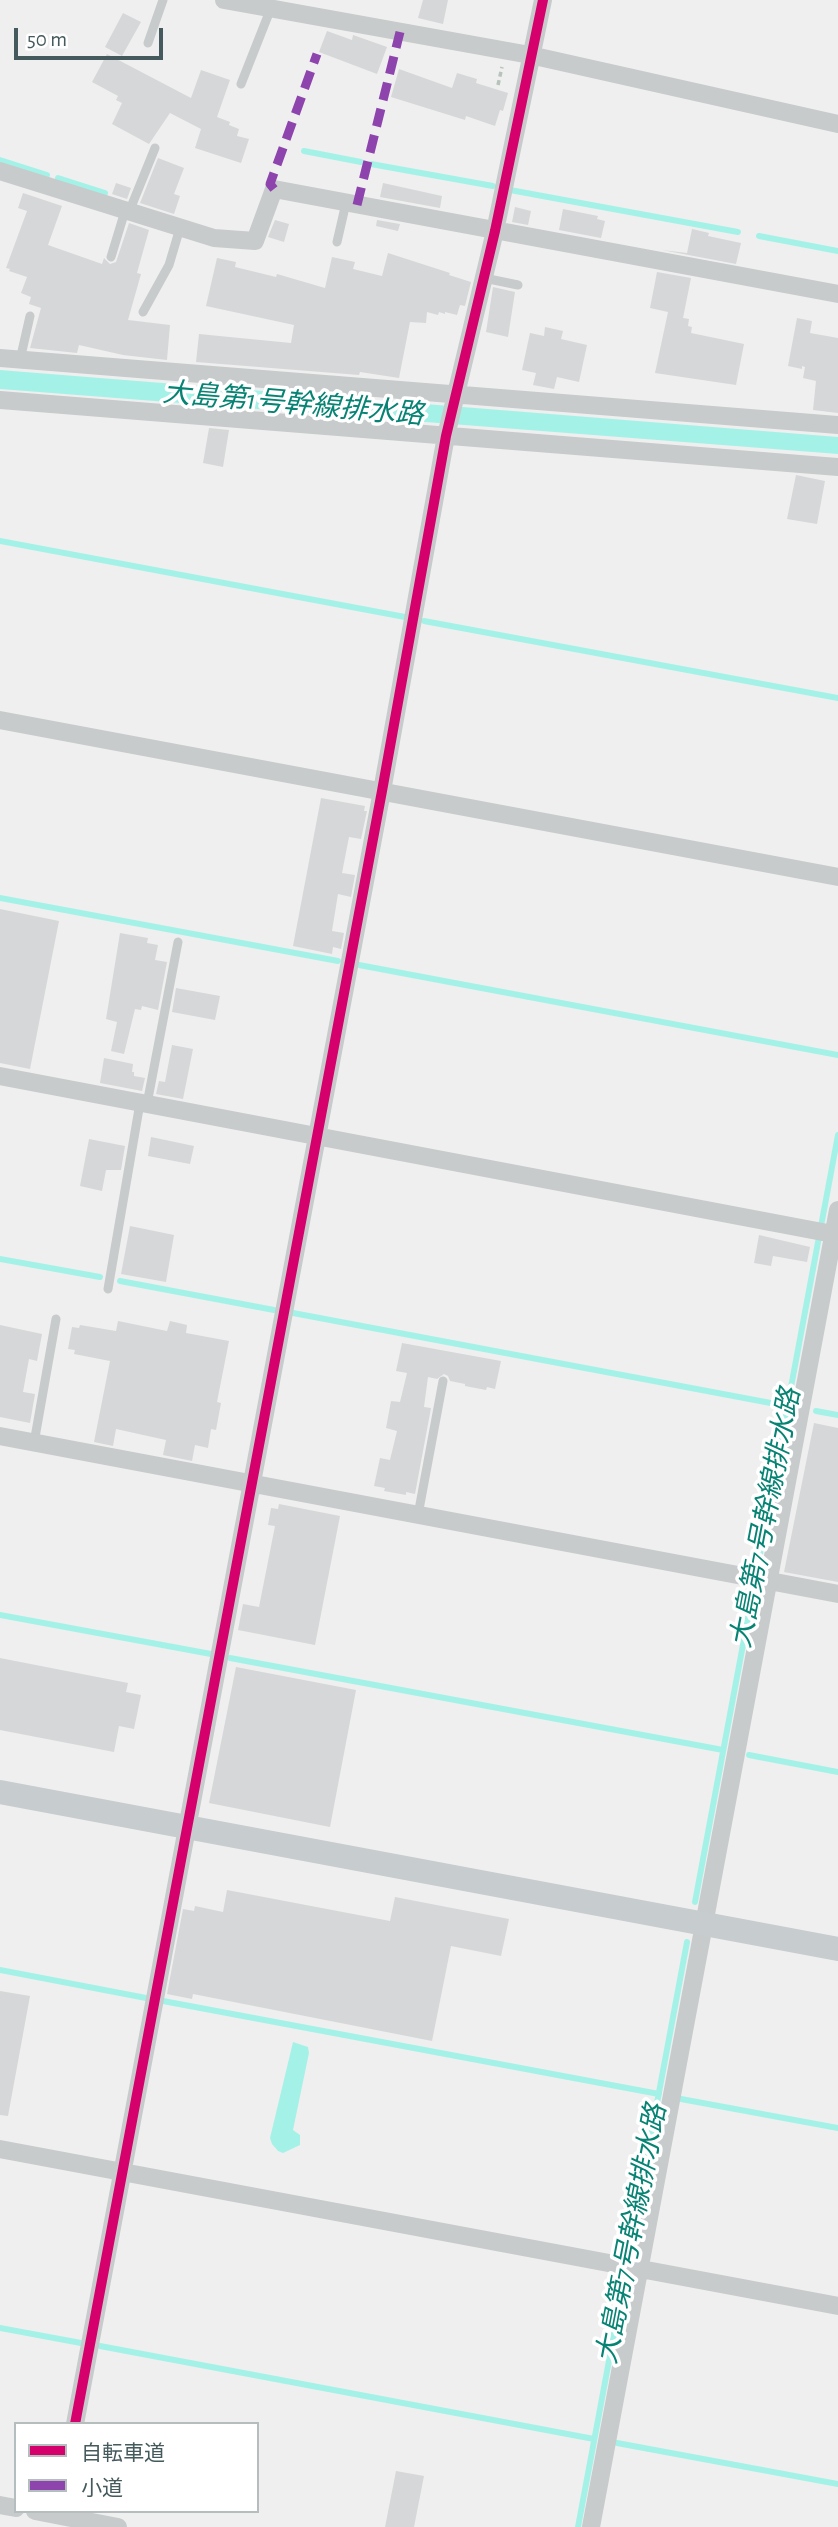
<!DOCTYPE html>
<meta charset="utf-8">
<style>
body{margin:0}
#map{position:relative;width:838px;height:2527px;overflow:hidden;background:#f0efef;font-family:"Alegreya Sans","Noto Sans JP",sans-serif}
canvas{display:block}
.legend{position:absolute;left:14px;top:2422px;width:245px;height:91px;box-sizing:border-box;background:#fff;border:2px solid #b5bdbe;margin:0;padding:9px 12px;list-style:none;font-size:21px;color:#455a5d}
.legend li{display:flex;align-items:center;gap:14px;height:35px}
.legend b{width:35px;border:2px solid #b5bdbe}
.scale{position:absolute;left:14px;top:28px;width:149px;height:32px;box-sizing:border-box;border:4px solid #455a5d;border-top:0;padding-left:9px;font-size:21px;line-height:24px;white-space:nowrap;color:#455a5d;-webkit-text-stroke:5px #fff;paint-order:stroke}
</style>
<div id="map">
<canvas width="838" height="2527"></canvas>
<ul class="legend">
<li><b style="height:9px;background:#d6006c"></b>自転車道</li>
<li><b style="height:9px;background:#8e44ad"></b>小道</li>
</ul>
<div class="scale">50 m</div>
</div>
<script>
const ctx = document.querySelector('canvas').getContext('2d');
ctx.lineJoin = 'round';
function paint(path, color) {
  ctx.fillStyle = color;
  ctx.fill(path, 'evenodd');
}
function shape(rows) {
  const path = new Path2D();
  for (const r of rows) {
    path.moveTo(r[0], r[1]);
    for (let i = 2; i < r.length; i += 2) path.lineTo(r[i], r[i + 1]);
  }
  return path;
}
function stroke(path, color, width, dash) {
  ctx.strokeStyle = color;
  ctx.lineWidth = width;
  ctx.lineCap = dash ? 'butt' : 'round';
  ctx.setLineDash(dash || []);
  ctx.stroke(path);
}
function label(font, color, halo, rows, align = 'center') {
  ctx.font = font + ' "Alegreya Sans","Noto Sans JP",sans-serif';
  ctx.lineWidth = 7;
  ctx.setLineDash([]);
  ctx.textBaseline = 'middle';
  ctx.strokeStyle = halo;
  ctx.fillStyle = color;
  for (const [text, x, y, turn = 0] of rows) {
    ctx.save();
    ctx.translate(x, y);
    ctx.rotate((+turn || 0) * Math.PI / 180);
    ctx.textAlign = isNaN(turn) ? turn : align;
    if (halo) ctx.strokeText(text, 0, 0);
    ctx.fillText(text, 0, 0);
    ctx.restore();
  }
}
const water = shape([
 [0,370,838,437,838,454,0,389],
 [293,2042,308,2047,309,2053,293,2130,300,2135,300,2145,283,2153,278,2151,272,2144,270,2138]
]);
const stream = shape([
 [304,151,361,162],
 [0,160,47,175],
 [371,164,493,186],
 [58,178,105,193],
 [510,190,738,232],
 [759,236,838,251],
 [0,541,405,617],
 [424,621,838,698],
 [0,898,338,961],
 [359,965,838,1055],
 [0,1259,100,1277],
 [120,1281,274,1310],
 [293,1313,776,1404],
 [816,1411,838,1415],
 [0,1615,211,1654],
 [230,1658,723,1750],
 [749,1755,838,1772],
 [695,1902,838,1135],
 [0,1970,146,1998],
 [163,2001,659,2094],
 [681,2099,838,2128],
 [0,2328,81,2343],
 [100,2346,594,2439],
 [617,2443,838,2484],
 [578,2527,687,1942]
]);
const building = shape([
 [423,0,448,0,443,24,418,18],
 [123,13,141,22,122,56,105,47],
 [327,31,352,40,353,35,387,47,377,74,319,52],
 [107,54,191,98,201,70,230,80,217,117,230,122,229,125,239,129,237,136,249,139,241,163,195,148,201,129,170,113,149,144,112,124,122,103,116,100,118,96,92,82],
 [399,69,452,88,457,73,477,79,476,83,508,93,503,111,500,110,495,126,466,116,465,120,391,97],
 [158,158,184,168,174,194,180,196,174,214,140,203],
 [116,183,131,188,127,199,112,194],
 [383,183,442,196,440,208,380,197],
 [23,193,62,206,48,245,102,264,104,258,110,264,116,262,129,223,149,230,137,273,141,274,128,320,170,325,167,360,123,355,79,345,77,353,30,348,41,308,29,304,31,297,21,293,27,277,9,271,10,269,6,268,27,211,18,208],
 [515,207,531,211,528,225,512,222],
 [563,209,598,216,597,219,605,221,601,238,559,230],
 [275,220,289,224,284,242,268,237],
 [377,220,400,224,398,231,376,226],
 [692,229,709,233,708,236,741,243,736,264,662,250,687,253],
 [388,253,450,273,449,275,471,282,465,306,460,305,457,315,445,312,445,314,439,312,438,315,427,312,426,323,410,322,399,378,360,372,359,375,196,362,199,334,291,343,294,325,206,306,217,258,236,262,235,267,276,277,277,274,325,288,332,257,355,262,353,269,382,276],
 [657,272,691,278,683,318,689,319,688,326,692,327,691,333,744,344,736,385,655,373,668,312,650,308],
 [493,287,515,292,508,337,486,332],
 [797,318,812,321,810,333,838,338,838,413,813,410,816,381,803,378,805,367,802,366,802,369,788,366],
 [545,327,563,331,561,339,587,345,579,382,557,377,554,389,533,385,536,373,522,370,530,333,544,336],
 [209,428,229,430,223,467,203,463],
 [796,475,825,481,817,524,787,519],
 [321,798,365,806,364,811,367,811,361,839,349,837,342,873,355,875,351,897,338,894,332,931,344,933,341,949,333,947,332,954,293,946],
 [0,909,59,921,30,1069,0,1063],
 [120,933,148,938,147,943,158,945,155,960,167,962,158,1010,142,1006,141,1010,135,1009,124,1054,111,1051,117,1022,106,1019],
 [176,988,220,996,215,1020,172,1012],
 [172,1045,193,1049,183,1099,156,1094,159,1081,165,1082],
 [104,1058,133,1064,132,1072,134,1072,134,1076,145,1078,142,1091,100,1083],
 [151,1137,194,1146,190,1164,148,1156],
 [89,1139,125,1146,121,1170,106,1170,102,1191,80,1186],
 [130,1226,174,1235,166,1282,121,1274],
 [759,1235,810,1247,807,1262,773,1256,771,1266,754,1263],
 [118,1321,167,1331,170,1321,187,1325,186,1333,229,1341,217,1402,221,1403,216,1430,211,1429,208,1448,195,1445,192,1461,163,1455,166,1440,116,1429,113,1446,94,1442,110,1361,74,1354,75,1350,68,1349,72,1327,79,1328,80,1325,116,1331],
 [0,1325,42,1334,37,1361,29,1359,23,1392,35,1394,30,1423,0,1417],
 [402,1343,501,1361,495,1389,487,1387,486,1390,465,1386,465,1384,450,1381,448,1376,444,1374,437,1379,428,1377,424,1407,431,1408,415,1494,406,1492,406,1495,384,1491,385,1488,374,1486,380,1458,390,1460,397,1431,386,1428,391,1401,400,1402,407,1373,396,1371],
 [814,1423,838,1428,838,1582,784,1572],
 [279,1504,340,1516,315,1645,238,1630,243,1604,259,1607,275,1526,268,1525,271,1508,278,1509],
 [0,1658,128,1683,126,1692,141,1695,134,1729,119,1726,114,1752,0,1730],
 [236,1667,356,1690,330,1827,209,1803],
 [227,1890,390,1921,395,1897,509,1919,501,1956,451,1946,432,2041,193,1994,192,1999,167,1994,183,1909,194,1911,195,1906,223,1912],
 [0,1991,30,1996,8,2116,0,2115],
 [396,2471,424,2476,414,2527,385,2527]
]);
const path = shape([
 [498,85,502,67]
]);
const lane = shape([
 [148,43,163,0],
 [241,84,271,8],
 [129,212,155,148],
 [337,242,346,203],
 [111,257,125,211],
 [484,278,518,285],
 [143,312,169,265,180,228],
 [20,360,30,316],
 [147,1104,178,942],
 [108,1289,140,1103],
 [34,1443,56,1319],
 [418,1515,443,1381]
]);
const street = shape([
 [224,0,530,55,838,124],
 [0,171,214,238,255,241,274,189,838,294],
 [0,358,838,425],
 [0,400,838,467],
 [0,720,838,877],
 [0,1076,833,1234],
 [0,1436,838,1594],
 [0,2149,838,2306],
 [75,2424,382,791,446,436,495,231,543,0],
 [0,2505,16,2508],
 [35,2511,118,2527],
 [591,2527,838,1210]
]);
const secondary = shape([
 [0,1792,838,1949]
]);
const quiet = shape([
 [274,189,270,184,317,54],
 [357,205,400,32]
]);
const cycleway = shape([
 [75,2424,382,791,446,436,495,231,543,0]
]);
const waterNames = [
 ["大島第1号幹線排水路",293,404,5],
 ["大島第7号幹線排水路",766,1518,-79],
 ["大島第7号幹線排水路",632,2234,-79]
];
paint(water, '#a4f2e7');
stroke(stream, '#a4f2e7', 6);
paint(building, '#d6d7d8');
stroke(path, '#b6c4bb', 3.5, [5, 3.5]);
stroke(lane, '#c7cbcc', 9);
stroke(street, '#c7cbcc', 18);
stroke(secondary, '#c7ccce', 24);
stroke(quiet, '#8e44ad', 9, [18, 9]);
stroke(cycleway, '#d6006c', 10);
label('italic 28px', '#068373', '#fff', waterNames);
</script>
